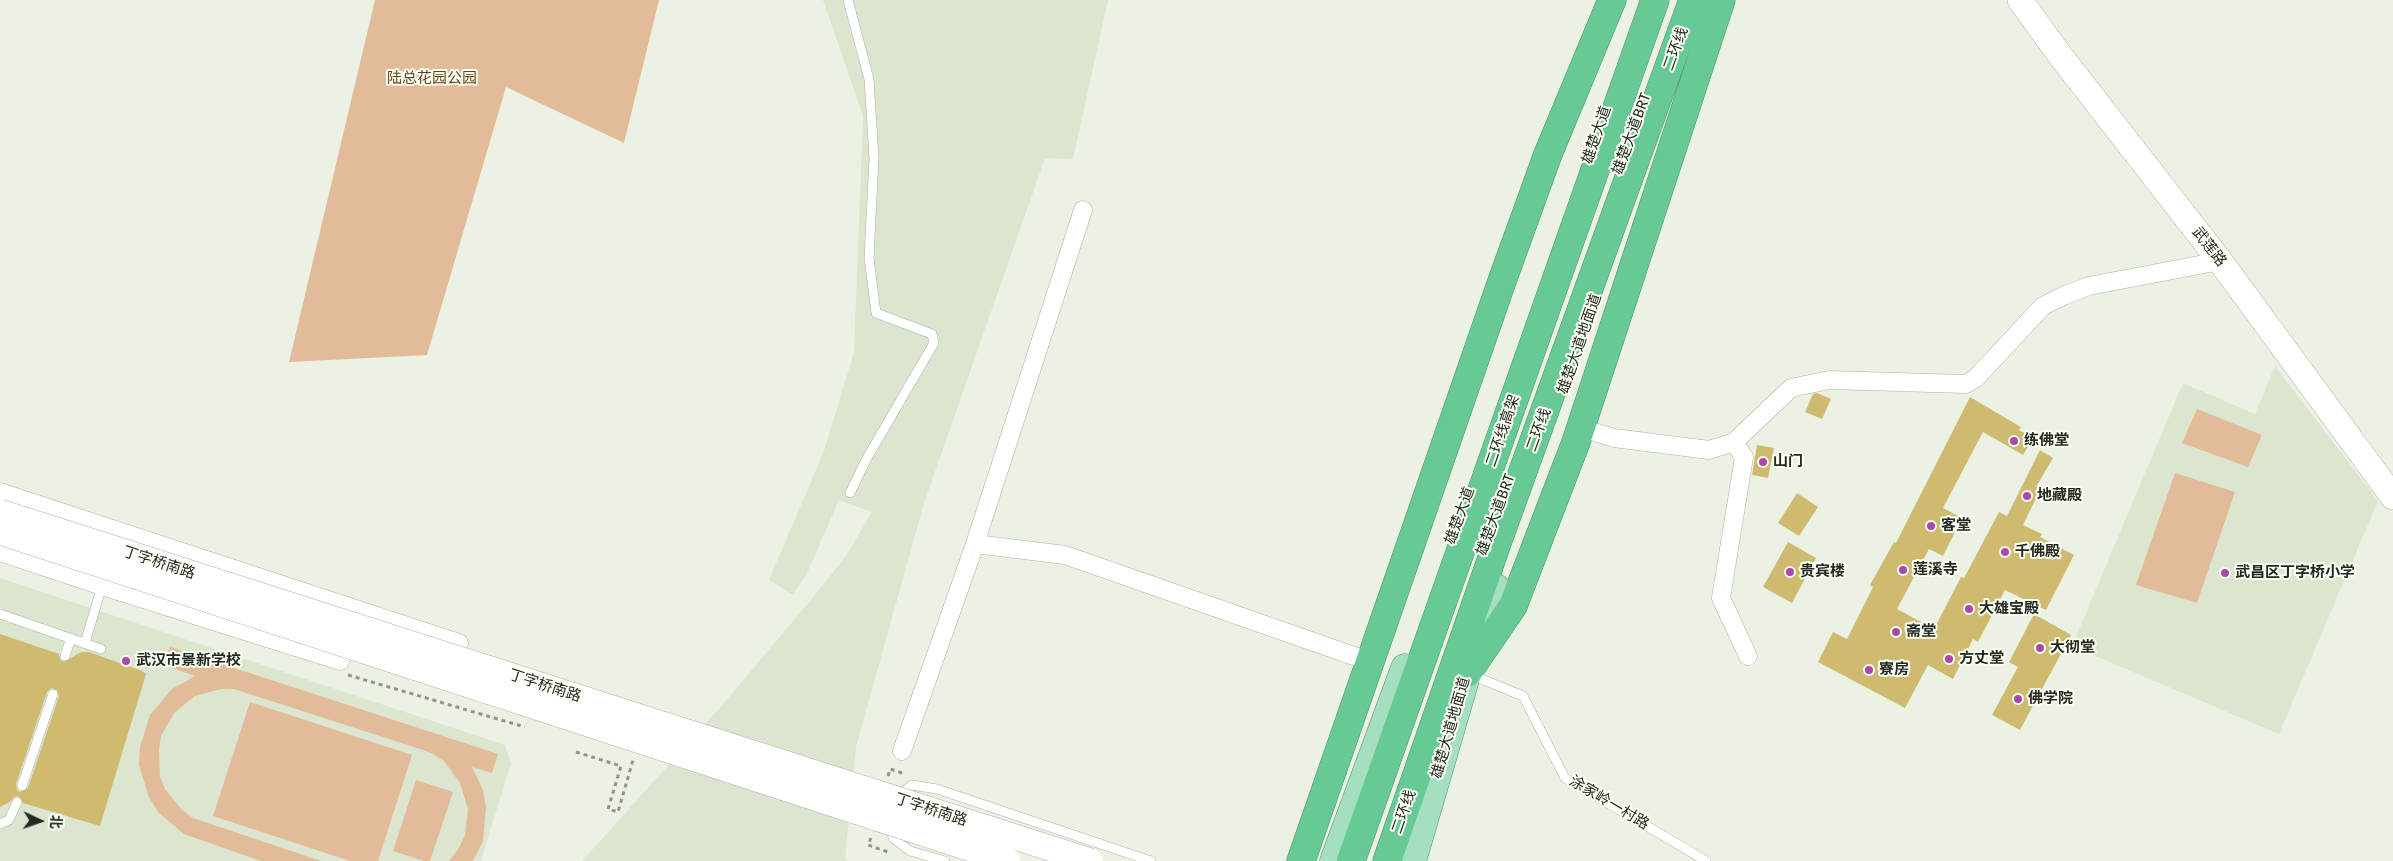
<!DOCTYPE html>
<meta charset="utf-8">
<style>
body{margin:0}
#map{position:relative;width:2393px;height:861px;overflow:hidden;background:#ebf2e3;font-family:"Fira Sans","Noto Sans SC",sans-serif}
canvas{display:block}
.north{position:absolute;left:15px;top:796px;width:50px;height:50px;-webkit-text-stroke:4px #f9fff3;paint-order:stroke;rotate:93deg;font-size:14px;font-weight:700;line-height:20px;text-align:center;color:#252822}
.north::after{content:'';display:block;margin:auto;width:18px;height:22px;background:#252822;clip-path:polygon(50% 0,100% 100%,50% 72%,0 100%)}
</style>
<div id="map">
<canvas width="2393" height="861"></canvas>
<div class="north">北</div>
</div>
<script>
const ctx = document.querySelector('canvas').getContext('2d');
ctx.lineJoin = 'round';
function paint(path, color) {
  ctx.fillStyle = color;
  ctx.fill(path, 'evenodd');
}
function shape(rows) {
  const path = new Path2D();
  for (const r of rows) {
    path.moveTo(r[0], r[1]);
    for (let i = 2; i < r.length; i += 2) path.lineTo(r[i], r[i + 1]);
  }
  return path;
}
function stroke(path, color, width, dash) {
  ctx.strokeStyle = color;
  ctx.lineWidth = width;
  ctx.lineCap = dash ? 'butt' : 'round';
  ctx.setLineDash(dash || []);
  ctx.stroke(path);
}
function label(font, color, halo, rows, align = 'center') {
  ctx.font = font + ' "Fira Sans","Noto Sans SC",sans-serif';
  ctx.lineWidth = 4;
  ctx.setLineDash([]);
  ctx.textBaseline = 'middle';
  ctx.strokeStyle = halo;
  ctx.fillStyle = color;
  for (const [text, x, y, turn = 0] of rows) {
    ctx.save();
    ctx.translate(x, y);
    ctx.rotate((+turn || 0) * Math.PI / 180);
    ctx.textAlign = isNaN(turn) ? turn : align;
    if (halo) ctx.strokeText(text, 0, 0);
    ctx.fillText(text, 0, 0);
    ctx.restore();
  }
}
const built = shape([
 [823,0,1108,0,1073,159,1045,158,924,503,856,747,845,859,849,861,582,861,719,709,810,601,846,556,872,512,839,500,807,573,793,595,769,580,824,451,854,352,863,116],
 [2275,366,2378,501,2279,734,2072,646,2183,383,2255,414],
 [0,578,505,745,511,763,481,861,0,861]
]);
const green = shape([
 [375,0,659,0,624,143,506,87,427,355,289,362],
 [2197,409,2262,435,2248,467,2182,443],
 [2175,473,2235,492,2197,603,2136,585],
 [170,647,498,754,492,773,472,767,483,790,486,807,483,841,473,861,449,861,459,848,465,835,468,809,460,783,444,761,433,754,420,749,234,689,221,689,195,696,174,713,161,736,159,750,160,777,165,789,182,810,193,818,321,861,261,861,184,834,158,812,149,797,139,765,140,747,150,715,172,689,195,676,164,665],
 [250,702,412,755,378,861,350,861,213,816],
 [416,780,453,792,430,861,424,861,393,851]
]);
const building = shape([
 [1817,393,1831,399,1822,419,1805,412,1813,394],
 [1970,397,2021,427,2019,430,2033,438,2023,455,1983,432,1943,508,1962,518,1943,556,1929,549,1897,609,1934,629,1961,577,1964,578,1999,512,2007,516,2040,450,2053,458,2036,487,2040,490,2023,525,2042,534,2040,537,2074,555,2046,610,2005,590,1978,642,1973,639,1953,679,1928,665,1905,708,1818,662,1833,632,1847,639,1873,587,1870,585,1894,542,1896,543],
 [1757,445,1774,448,1768,478,1752,475],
 [1797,493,1818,507,1799,536,1778,523],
 [1788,542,1816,558,1792,603,1763,587],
 [2034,614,2071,635,2020,730,1992,715,2018,667,2009,662],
 [0,634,59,654,60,660,64,662,81,652,89,652,142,671,146,674,100,826,23,803,19,796,14,797,10,802,0,807],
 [51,688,57,690,59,696,28,788,20,792,17,790,16,784,47,692]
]);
const path = shape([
 [348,675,525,727],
 [576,752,621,766,608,809,618,812,633,760],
 [888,776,890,769,905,774],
 [871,838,868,845,888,852]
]);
const lane = shape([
 [848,0,869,79,874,158,869,258,876,313,932,334,934,343,867,458,850,493],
 [0,614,101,649],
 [85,643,102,586],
 [65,656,71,638],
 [1469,674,1523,696,1565,778,1706,861],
 [22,786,53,694],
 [898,796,912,785,937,789,1151,861],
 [0,824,9,820,17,802],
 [891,825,893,838,910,851,945,861]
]);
const street = shape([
 [1581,428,1614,438,1709,450,1734,442,1791,388,1829,380,1966,384,1976,378,2043,306,2063,296,2089,286,2220,261],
 [1734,442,1744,457,1721,598,1748,656],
 [0,492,459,643],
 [975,544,1065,555,1371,662],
 [0,552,102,586,340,661,349,633],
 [902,751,975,544,1083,210]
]);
const secondary = shape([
 [2020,0,2059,54,2220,261,2393,497]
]);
const primary = shape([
 [1334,861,1405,668],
 [1412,861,1467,673,1496,588]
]);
const highway = shape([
 [1467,673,1513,606,1576,442,1721,0],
 [1301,861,1502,281,1548,154,1612,0],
 [1351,861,1655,0],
 [1387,861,1497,543,1693,0]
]);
const secondaryBridge = shape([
 [0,512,1090,861],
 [0,532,1008,861]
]);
const markers = [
 [2014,441,5,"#ae47ab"],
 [1763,462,5,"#ae47ab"],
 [2027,496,5,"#ae47ab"],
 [1931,526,5,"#ae47ab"],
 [2005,552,5,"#ae47ab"],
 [1903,570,5,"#ae47ab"],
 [1790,572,5,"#ae47ab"],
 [2225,573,5,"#ae47ab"],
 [1969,609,5,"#ae47ab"],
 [1896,632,5,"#ae47ab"],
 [2040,648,5,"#ae47ab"],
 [1949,659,5,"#ae47ab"],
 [126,661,5,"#ae47ab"],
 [1869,670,5,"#ae47ab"],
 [2018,699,5,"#ae47ab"]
];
const streetNames = [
 ["二环线",1676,49,-70],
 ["雄楚大道BRT",1632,134,-70],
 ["雄楚大道",1597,135,-71],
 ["武莲路",2209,247,52],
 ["雄楚大道地面道",1580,344,-71],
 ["二环线",1539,430,-70],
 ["二环线高架",1503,431,-71],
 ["雄楚大道BRT",1496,515,-70],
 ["雄楚大道",1460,516,-70],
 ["丁字桥南路",159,563,18],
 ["丁字桥南路",545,686,18],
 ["雄楚大道地面道",1451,728,-74],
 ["涂家岭一村路",1609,803,31],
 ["丁字桥南路",931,810,18],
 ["二环线",1404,812,-71]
];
const parkNames = [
 ["陆总花园公园",432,79]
];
const poiNames = [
 ["练佛堂",2024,441],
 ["山门",1773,462],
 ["地藏殿",2037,496],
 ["客堂",1941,526],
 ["千佛殿",2015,552],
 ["莲溪寺",1913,570],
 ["贵宾楼",1800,572],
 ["武昌区丁字桥小学",2235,573],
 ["大雄宝殿",1979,609],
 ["斋堂",1906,632],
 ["大彻堂",2050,648],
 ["方丈堂",1959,659],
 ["武汉市景新学校",136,661],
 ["寮房",1879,670],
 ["佛学院",2028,699]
];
paint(built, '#dce5d0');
paint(green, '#e2bb99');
paint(building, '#cfbb70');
stroke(lane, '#acb2a4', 10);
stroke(street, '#acb2a4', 19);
stroke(secondary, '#acb2a4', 26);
stroke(primary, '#50916d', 29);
stroke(highway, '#50916d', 29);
stroke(path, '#8f958a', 3, [4, 4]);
stroke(lane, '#fff', 9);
stroke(street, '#fff', 18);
stroke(secondary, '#fff', 25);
stroke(primary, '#a4dfbf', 28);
stroke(highway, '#67c995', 28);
stroke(secondaryBridge, '#acb2a4', 26, []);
stroke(secondaryBridge, '#fff', 25);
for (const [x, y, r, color] of markers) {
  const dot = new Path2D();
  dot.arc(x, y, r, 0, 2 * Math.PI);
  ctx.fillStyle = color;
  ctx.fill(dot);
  stroke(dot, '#f9fff3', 2);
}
label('15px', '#252822', '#f9fff3', streetNames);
label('15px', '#6a431a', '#f9fff3', parkNames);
label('bold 15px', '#252822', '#f9fff3', poiNames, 'left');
</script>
